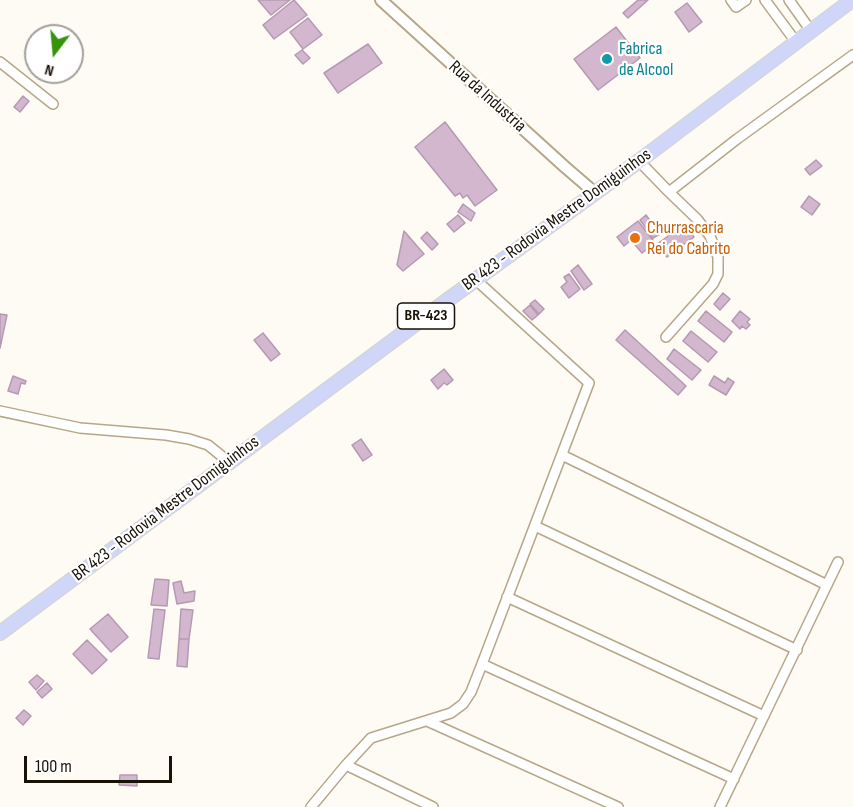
<!DOCTYPE html>
<style>
body{margin:0}
#map{position:relative;width:853px;height:807px;overflow:hidden;background:#fefaf4;font-family:"Sofia Sans Condensed",sans-serif}
canvas{display:block}
.north{position:absolute;left:24px;top:24px;width:60px;height:60px;box-sizing:border-box;background:#fff;border:2px solid #a2a09b;border-radius:50%;rotate:196deg;font-size:16px;font-weight:700;line-height:24px;text-align:center;color:#171106}
.north::after{content:'';display:block;margin:auto;width:21px;height:27px;background:#35930c;clip-path:polygon(50% 0,100% 100%,50% 72%,0 100%)}
.scale{position:absolute;left:24px;top:756px;width:148px;height:27px;box-sizing:border-box;border:3px solid #171106;border-top:0;padding-left:8px;font-size:18px;line-height:21px;white-space:nowrap;color:#171106;-webkit-text-stroke:4px #fff;paint-order:stroke}
</style>
<div id="map">
<canvas width="853" height="807"></canvas>
<div class="north">N</div>
<div class="scale">100 m</div>
</div>
<script>
const ctx = document.querySelector('canvas').getContext('2d');
ctx.lineJoin = 'round';
function paint(path, color) {
  ctx.fillStyle = color;
  ctx.fill(path, 'evenodd');
}
function shape(rows) {
  const path = new Path2D();
  for (const r of rows) {
    path.moveTo(r[0], r[1]);
    for (let i = 2; i < r.length; i += 2) path.lineTo(r[i], r[i + 1]);
  }
  return path;
}
function stroke(path, color, width, dash) {
  ctx.strokeStyle = color;
  ctx.lineWidth = width;
  ctx.lineCap = dash ? 'butt' : 'round';
  ctx.setLineDash(dash || []);
  ctx.stroke(path);
}
function label(font, color, halo, rows, align = 'center') {
  ctx.font = font + ' "Sofia Sans Condensed",sans-serif';
  ctx.lineWidth = 4.5;
  ctx.setLineDash([]);
  ctx.textBaseline = 'middle';
  ctx.strokeStyle = halo;
  ctx.fillStyle = color;
  for (const [text, x, y, turn = 0] of rows) {
    ctx.save();
    ctx.translate(x, y);
    ctx.rotate((+turn || 0) * Math.PI / 180);
    ctx.textAlign = isNaN(turn) ? turn : align;
    if (halo) ctx.strokeText(text, 0, 0);
    ctx.fillText(text, 0, 0);
    ctx.restore();
  }
}
const building = shape([
 [258,0,290,0,271,15,258,0],
 [294,0,307,15,274,39,263,25,294,0],
 [638,0,648,0,628,18,623,13,638,0],
 [687,3,702,22,689,32,675,12,687,3],
 [308,18,322,35,303,49,290,32,308,18],
 [616,27,640,58,598,90,574,59,616,27],
 [368,44,382,63,338,93,324,73,368,44],
 [302,50,310,58,303,64,295,55,302,50],
 [23,96,29,101,20,112,14,107,23,96],
 [445,122,497,190,475,206,467,195,463,198,460,193,455,196,415,147,445,122],
 [816,160,822,166,810,175,805,169,816,160],
 [809,196,820,204,812,215,801,207,809,196],
 [463,204,475,213,471,221,458,212,463,204],
 [458,215,465,223,454,232,447,224,458,215],
 [646,215,660,234,653,238,640,220,646,215],
 [638,221,655,243,642,253,631,240,624,246,617,237,638,221],
 [685,224,694,237,667,257,657,244,685,224],
 [404,231,424,254,403,271,397,265,404,231],
 [427,232,438,244,432,250,421,238,427,232],
 [578,265,592,284,584,290,571,271,578,265],
 [569,274,580,289,569,298,561,287,567,282,564,277,569,274],
 [723,293,730,299,720,310,714,304,723,293],
 [535,300,544,309,539,314,530,304,535,300],
 [530,305,538,315,532,320,523,311,530,305],
 [706,311,732,332,724,342,698,321,706,311],
 [740,311,750,319,747,322,750,325,746,329,742,326,740,329,732,321,740,311],
 [0,314,7,315,0,348,0,314],
 [625,330,686,386,678,395,616,340,625,330],
 [691,331,717,352,708,362,683,341,691,331],
 [263,333,280,354,271,361,254,340,263,333],
 [674,349,701,370,692,380,667,359,674,349],
 [444,369,453,380,447,385,444,383,438,389,431,380,444,369],
 [13,376,26,381,25,384,21,383,18,394,8,391,13,376],
 [714,376,725,383,728,378,734,382,726,395,709,385,714,376],
 [361,439,372,455,363,461,352,445,361,439],
 [155,579,169,580,167,606,151,605,155,579],
 [181,581,184,593,195,591,194,601,177,604,173,583,181,581],
 [154,609,165,610,159,659,148,658,154,609],
 [181,609,193,610,189,639,179,639,181,609],
 [108,614,128,637,111,652,90,629,108,614],
 [179,639,189,639,187,667,177,666,179,639],
 [87,640,107,660,92,674,73,654,87,640],
 [37,675,44,681,36,690,29,682,37,675],
 [47,683,52,689,42,698,37,692,47,683],
 [24,710,31,716,23,725,16,718,24,710],
 [120,775,137,775,137,786,119,785,120,775]
]);
const minor = shape([
 [731,0,736,7,746,0],
 [765,0,796,42],
 [789,0,811,31],
 [0,62,53,104],
 [639,161,669,192,697,219,710,236,718,257,718,274,713,284,666,337],
 [669,192,737,139,853,55],
 [0,411,80,428,166,435,189,439,208,445,229,462],
 [562,455,827,585],
 [535,526,797,650],
 [507,597,764,716],
 [482,664,734,779],
 [427,721,618,807],
 [346,765,433,807],
 [311,807,346,765,371,738,451,713,463,704,471,692,482,664,589,383,475,279],
 [720,807,838,562]
]);
const tertiary = shape([
 [381,0,565,167,594,192]
]);
const primary = shape([
 [0,633,449,299,639,161,852,0]
]);
const markers = [
 [607,59,6,"#0f9aa8"],
 [635,238,6,"#e8710a"]
];
const shields = [
 [426,316,57]
];
const shieldNames = [
 ["BR-423",426,316]
];
const cultureNames = [
 ["Fabrica",619,49],
 ["de Alcool",619,70]
];
const streetNames = [
 ["Rua da Industria",487,97,42],
 ["BR 423 - Rodovia Mestre Domiguinhos",557,220,-36],
 ["BR 423 - Rodovia Mestre Domiguinhos",166,509,-37]
];
const foodNames = [
 ["Churrascaria",647,228],
 ["Rei do Cabrito",647,249]
];
paint(building, '#d3b7cf');
stroke(building, '#b59ab2', 1.5);
stroke(minor, '#b7a789', 12);
stroke(tertiary, '#b7a789', 14);
stroke(primary, '#d5d4d2', 16);
stroke(minor, '#fff', 9);
stroke(tertiary, '#fff', 10);
stroke(primary, '#d0d6f8', 14);
for (const [x, y, r, color] of markers) {
  const dot = new Path2D();
  dot.arc(x, y, r, 0, 2 * Math.PI);
  ctx.fillStyle = color;
  ctx.fill(dot);
  stroke(dot, '#fff', 2);
}
for (const [x, y, w] of shields) {
  const box = new Path2D();
  box.roundRect(x - w / 2, y - 13, w, 26, 4.5);
  ctx.fillStyle = '#fff';
  ctx.fill(box);
  stroke(box, '#171106', 1.5);
}
label('bold 16px', '#171106', null, shieldNames);
label('18px', '#0d838f', '#fff', cultureNames, 'left');
label('18px', '#171106', '#fff', streetNames);
label('18px', '#c56008', '#fff', foodNames, 'left');
</script>
